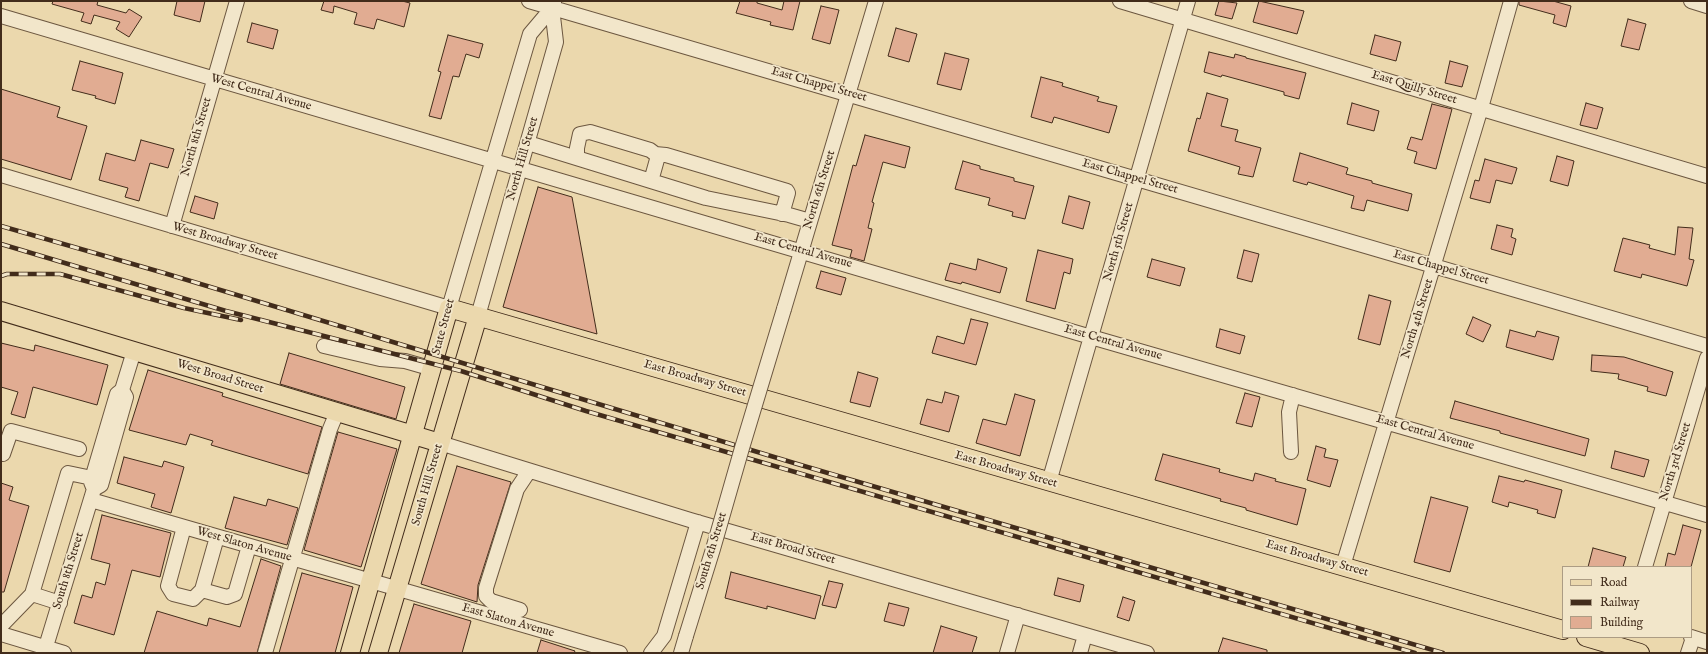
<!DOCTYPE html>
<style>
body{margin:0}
#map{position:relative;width:1708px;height:654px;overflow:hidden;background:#ebd8ad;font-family:"IM FELL English",serif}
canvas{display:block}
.frame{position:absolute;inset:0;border:2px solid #422c1b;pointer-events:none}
.legend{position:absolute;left:1562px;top:566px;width:130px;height:72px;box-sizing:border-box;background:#f2e6ca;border:1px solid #ac9c84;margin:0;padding:5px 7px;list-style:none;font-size:12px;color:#422c1b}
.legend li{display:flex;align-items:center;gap:8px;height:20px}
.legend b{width:20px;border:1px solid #ac9c84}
</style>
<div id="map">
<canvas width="1708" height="654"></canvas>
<div class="frame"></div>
<ul class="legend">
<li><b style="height:5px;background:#ebd8ad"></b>Road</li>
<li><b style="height:5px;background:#422c1b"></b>Railway</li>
<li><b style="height:11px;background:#e1ac92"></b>Building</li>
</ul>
</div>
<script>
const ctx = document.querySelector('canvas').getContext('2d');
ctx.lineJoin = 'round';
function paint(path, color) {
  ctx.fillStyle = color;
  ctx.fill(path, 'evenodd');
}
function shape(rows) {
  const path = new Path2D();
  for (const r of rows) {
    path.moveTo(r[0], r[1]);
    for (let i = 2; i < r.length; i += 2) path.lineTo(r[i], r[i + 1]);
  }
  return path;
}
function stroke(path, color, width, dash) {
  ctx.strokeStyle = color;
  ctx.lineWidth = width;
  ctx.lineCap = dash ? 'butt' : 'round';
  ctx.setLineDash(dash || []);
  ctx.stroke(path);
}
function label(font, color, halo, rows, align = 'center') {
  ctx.font = font + ' "IM FELL English",serif';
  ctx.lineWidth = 3.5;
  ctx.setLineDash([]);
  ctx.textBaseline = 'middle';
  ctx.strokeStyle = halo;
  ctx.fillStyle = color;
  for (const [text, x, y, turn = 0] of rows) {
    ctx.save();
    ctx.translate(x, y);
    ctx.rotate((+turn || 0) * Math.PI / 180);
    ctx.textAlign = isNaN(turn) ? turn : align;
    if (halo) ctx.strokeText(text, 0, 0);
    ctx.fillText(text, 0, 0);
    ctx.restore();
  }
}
const building = shape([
 [53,1,98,1,97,5,126,13,129,9,142,17,129,37,116,29,120,22,94,15,91,24,81,21,84,13,52,4,53,1],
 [177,1,205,1,200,22,174,15,177,1],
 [324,1,402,1,410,3,404,27,377,19,374,29,354,24,357,13,334,6,333,13,321,10,324,1],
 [740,1,757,1,757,3,782,10,784,1,800,1,793,30,770,25,771,22,736,13,740,1],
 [1219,1,1237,3,1232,19,1215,15,1219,1],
 [1259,1,1304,11,1297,34,1253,22,1259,1],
 [1519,1,1553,1,1571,6,1566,27,1553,23,1555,15,1519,5,1519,1],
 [821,6,839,10,830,44,812,39,821,6],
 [1628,19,1646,24,1639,50,1621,46,1628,19],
 [252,23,278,30,273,49,247,42,252,23],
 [896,28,917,34,909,62,888,56,896,28],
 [448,35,483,44,479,58,466,54,459,77,453,76,441,119,429,116,441,72,438,71,448,35],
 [1375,35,1401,42,1396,61,1370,54,1375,35],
 [1209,52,1234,58,1235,54,1246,57,1246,58,1306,73,1299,99,1284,95,1284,92,1222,75,1221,77,1204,72,1209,52],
 [945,53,969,59,961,90,937,84,945,53],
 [80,61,123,73,115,104,95,98,96,96,72,90,80,61],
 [1450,61,1468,66,1462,87,1445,83,1450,61],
 [1041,77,1063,83,1062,86,1099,97,1097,101,1117,106,1109,133,1054,117,1052,123,1031,117,1041,77],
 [1,89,60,107,57,117,87,126,71,180,1,159,1,89],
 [1207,93,1228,99,1221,126,1238,130,1235,141,1261,148,1253,177,1238,174,1240,167,1188,151,1197,118,1200,119,1207,93],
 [1352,103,1379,111,1374,131,1347,124,1352,103],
 [1586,103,1603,108,1597,129,1580,125,1586,103],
 [1432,104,1452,109,1436,169,1414,163,1417,152,1407,149,1411,137,1422,140,1432,104],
 [865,135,910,147,905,168,883,162,872,202,874,203,868,228,872,229,864,261,850,257,852,250,832,245,853,165,856,166,865,135],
 [141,140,174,149,168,168,150,163,139,201,125,197,128,188,99,180,106,153,135,161,141,140],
 [1300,153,1348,168,1346,174,1372,181,1372,183,1412,194,1408,211,1367,200,1364,211,1351,208,1354,196,1308,182,1307,185,1293,181,1300,153],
 [1557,156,1574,161,1568,186,1550,181,1557,156],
 [1485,159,1517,168,1512,184,1496,180,1490,203,1470,198,1475,180,1479,181,1485,159],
 [963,161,980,166,980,169,1014,178,1014,181,1034,186,1025,219,1012,216,1013,212,988,205,990,198,955,189,963,161],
 [538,187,572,197,597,334,503,307,538,187],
 [195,196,218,203,214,219,190,212,195,196],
 [1069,196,1090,202,1083,229,1062,223,1069,196],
 [1497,225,1513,229,1511,237,1516,239,1512,255,1491,249,1497,225],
 [1678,227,1693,228,1689,259,1694,260,1687,286,1642,274,1641,278,1614,271,1623,238,1650,245,1649,248,1675,255,1678,227],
 [1038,250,1073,259,1070,274,1064,272,1055,309,1026,301,1038,250],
 [1244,250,1259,254,1252,282,1237,278,1244,250],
 [978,259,1007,268,1000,293,962,282,961,284,945,280,950,263,976,270,978,259],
 [1152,259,1185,268,1180,286,1147,277,1152,259],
 [821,271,846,278,841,295,816,288,821,271],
 [1369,295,1391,301,1380,345,1358,339,1369,295],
 [1473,317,1491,325,1483,342,1466,334,1473,317],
 [971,319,988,323,976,365,932,353,937,336,964,344,971,319],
 [1220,329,1245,336,1240,354,1216,347,1220,329],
 [1510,330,1535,337,1537,331,1559,337,1553,360,1506,347,1510,330],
 [1,343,34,351,35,345,108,365,97,405,33,387,25,418,11,414,18,392,1,387,1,343],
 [289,353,405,387,396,419,280,384,289,353],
 [1592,355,1624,357,1673,372,1666,396,1647,391,1648,387,1618,379,1619,374,1591,371,1592,355],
 [148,370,223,393,222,396,322,427,308,474,211,445,213,441,190,434,186,445,129,430,148,370],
 [858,372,878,378,870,407,850,402,858,372],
 [945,392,959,396,949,432,920,424,927,399,942,403,945,392],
 [1245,393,1260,397,1252,427,1236,423,1245,393],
 [1015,394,1035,400,1020,456,976,443,983,419,1006,425,1015,394],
 [1455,401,1589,439,1585,456,1500,433,1500,431,1450,418,1455,401],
 [338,432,397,449,361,567,304,550,338,432],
 [1316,446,1326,449,1324,457,1338,460,1330,487,1307,480,1316,446],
 [1615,451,1649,460,1644,477,1611,468,1615,451],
 [1163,454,1220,469,1219,472,1253,481,1255,473,1276,479,1275,481,1306,489,1297,525,1246,510,1246,508,1220,501,1221,499,1155,480,1163,454],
 [124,457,162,467,164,461,184,467,171,513,151,507,155,494,117,483,124,457],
 [457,466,511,482,478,585,477,602,421,584,457,466],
 [1499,476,1524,482,1525,480,1562,490,1555,518,1537,513,1538,510,1509,502,1508,507,1492,502,1499,476],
 [1,483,13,487,9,500,29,506,4,592,1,592,1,483],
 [234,497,266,506,268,499,298,508,287,545,225,528,234,497],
 [1431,497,1468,507,1450,572,1414,562,1431,497],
 [102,515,171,533,160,577,132,570,114,635,74,623,82,595,92,598,96,582,105,585,110,564,91,559,102,515],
 [1683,525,1701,530,1691,567,1665,567,1668,553,1675,555,1683,525],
 [1593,548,1626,557,1623,567,1588,567,1593,548],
 [261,559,281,566,257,653,144,653,157,611,207,626,209,618,240,627,261,559],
 [731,572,821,596,815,619,767,606,767,609,725,598,731,572],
 [302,573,353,587,335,653,279,653,302,573],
 [1058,578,1084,585,1080,602,1054,595,1058,578],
 [829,581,843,584,836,608,822,605,829,581],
 [1123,597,1135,601,1129,621,1117,617,1123,597],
 [889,603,909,608,904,626,884,621,889,603],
 [414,604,471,621,462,653,399,653,414,604],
 [941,626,977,637,972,653,933,653,941,626],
 [1223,638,1267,650,1267,653,1218,653,1223,638],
 [541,640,575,651,574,653,537,653,541,640]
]);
const minor = shape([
 [529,1,1707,346],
 [1120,1,1707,176],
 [1691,1,1707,6],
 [1,16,1091,337,1707,515],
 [528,143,706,198,789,215,810,221],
 [655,154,666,155,787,191,788,193,782,214],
 [577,158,577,148,580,134,590,132,650,150,658,156,651,181],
 [1,175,449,308,530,34,552,8],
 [172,226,237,1],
 [784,309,876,1],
 [478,316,556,42,552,8,554,2],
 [324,346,380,359,405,361,433,369],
 [440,443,690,520,1147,653],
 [1291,452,1289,412,1293,395],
 [1,453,3,454,11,431,79,449],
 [1049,482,1188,1],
 [93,487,91,482,117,394,122,390,134,351],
 [91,500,620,653],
 [184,527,168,586,173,594,193,599,202,590,227,597,235,594,249,546],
 [1343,566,1481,108,1511,1],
 [1645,567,1707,358],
 [202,590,217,537],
 [60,603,32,594,68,473,92,478],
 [520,610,491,601,486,596,486,588,517,489,529,471],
 [1,626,32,594],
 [1,634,64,653],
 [1691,637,1707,642],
 [44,653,94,489,101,485,126,397,122,390],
 [265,653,330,429,337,412],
 [651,653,664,636,698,522],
 [681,653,686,636],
 [1007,653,1018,615],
 [1080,653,1085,635],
 [1688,653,1693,638]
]);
const major = shape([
 [1,311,440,443],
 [1586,637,1640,653],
 [350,653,449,308,1563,630],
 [378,653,478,316]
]);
const rail = shape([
 [1,226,164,273,804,466,1443,653],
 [1,244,226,311,461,371,586,411,1415,653],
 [1,276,7,274,60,274,184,308,241,320]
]);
const minorBridge = shape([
 [686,636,713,549,742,448,784,309]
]);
const streetNames = [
 ["East Chappel Street",819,85,16],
 ["East Quilly Street",1414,88,17],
 ["West Central Avenue",261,93,16],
 ["North 8th Street",197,137,-74],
 ["North Hill Street",523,159,-74],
 ["East Chappel Street",1130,177,16],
 ["North 6th Street",820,190,-73],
 ["West Broadway Street",225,242,16],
 ["North 5th Street",1119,242,-74],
 ["East Central Avenue",803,251,16],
 ["East Chappel Street",1441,268,16],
 ["North 4th Street",1418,319,-73],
 ["State Street",444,327,-75],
 ["East Central Avenue",1113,343,16],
 ["West Broad Street",220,377,17],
 ["East Broadway Street",695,379,16],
 ["East Central Avenue",1425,433,16],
 ["North 3rd Street",1676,462,-73],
 ["East Broadway Street",1006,470,16],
 ["South Hill Street",428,485,-74],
 ["West Slaton Avenue",244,545,16],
 ["East Broad Street",793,549,16],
 ["South 6th Street",712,551,-73],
 ["East Broadway Street",1317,559,16],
 ["South 8th Street",69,571,-73],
 ["East Slaton Avenue",508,621,16]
];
paint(building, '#e1ac92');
stroke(building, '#422c1b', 1);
stroke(minor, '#6c5740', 16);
stroke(major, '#422c1b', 20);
stroke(minor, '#f2e6ca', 14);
stroke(major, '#ebd8ad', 18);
stroke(rail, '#422c1b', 4.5);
stroke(rail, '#f2e6ca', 3, [9]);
stroke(minorBridge, '#6c5740', 16, []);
stroke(minorBridge, '#f2e6ca', 14);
label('12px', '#422c1b', '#f2e6ca', streetNames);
</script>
